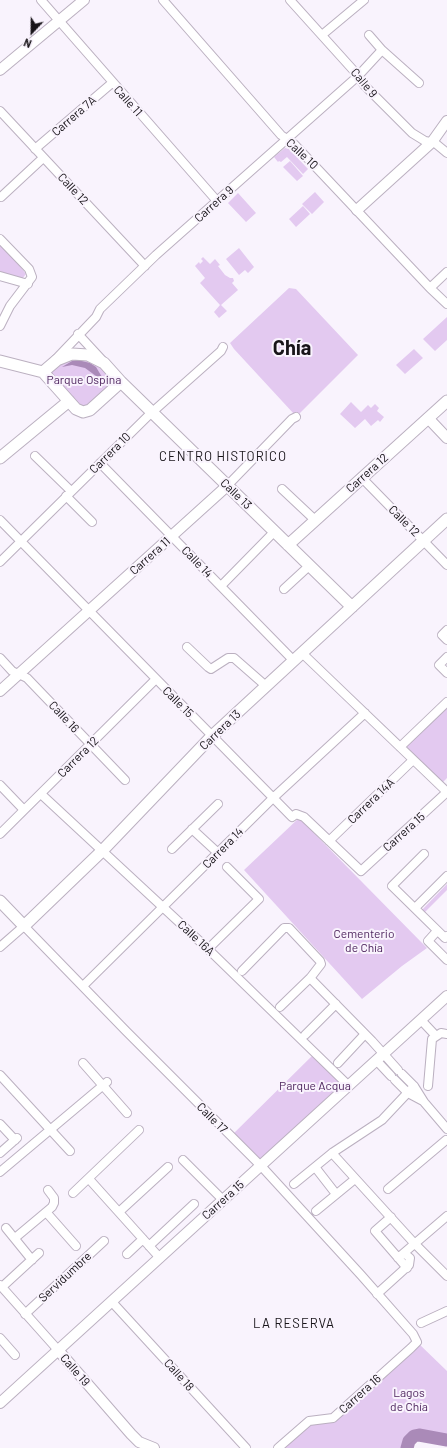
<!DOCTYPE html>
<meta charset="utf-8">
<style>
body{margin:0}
#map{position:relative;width:447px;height:1448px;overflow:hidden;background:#f9f3fd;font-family:Barlow,sans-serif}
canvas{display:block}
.north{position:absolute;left:12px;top:12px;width:40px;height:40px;-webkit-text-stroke:3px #f9f3fd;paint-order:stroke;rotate:202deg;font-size:11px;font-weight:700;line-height:16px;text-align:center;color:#181419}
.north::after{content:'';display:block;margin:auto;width:14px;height:18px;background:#181419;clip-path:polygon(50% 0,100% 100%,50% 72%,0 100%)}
</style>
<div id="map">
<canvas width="447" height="1448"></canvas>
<div class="north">N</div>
</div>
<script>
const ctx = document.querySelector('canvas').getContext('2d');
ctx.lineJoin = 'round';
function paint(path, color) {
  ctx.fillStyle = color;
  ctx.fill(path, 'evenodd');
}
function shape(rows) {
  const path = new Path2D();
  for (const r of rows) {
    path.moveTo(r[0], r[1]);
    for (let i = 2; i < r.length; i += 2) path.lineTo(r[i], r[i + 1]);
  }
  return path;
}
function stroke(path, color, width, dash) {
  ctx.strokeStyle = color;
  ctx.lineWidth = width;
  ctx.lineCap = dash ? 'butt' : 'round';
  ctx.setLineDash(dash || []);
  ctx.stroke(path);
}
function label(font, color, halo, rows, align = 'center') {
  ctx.font = font + ' Barlow,sans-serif';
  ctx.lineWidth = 4;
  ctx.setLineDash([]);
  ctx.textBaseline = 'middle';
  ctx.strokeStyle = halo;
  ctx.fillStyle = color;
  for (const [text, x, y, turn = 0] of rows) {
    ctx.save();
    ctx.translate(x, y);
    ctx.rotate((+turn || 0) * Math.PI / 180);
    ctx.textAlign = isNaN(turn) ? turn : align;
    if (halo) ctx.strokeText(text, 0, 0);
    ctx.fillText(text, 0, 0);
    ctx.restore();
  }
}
const green = shape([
 [285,148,289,149,308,169,303,174,287,157,281,162,279,161,278,162,274,157],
 [290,161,303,176,297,181,283,167],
 [315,192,324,202,312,214,302,204],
 [238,193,256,213,246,222,228,203],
 [303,206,310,214,296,227,289,219],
 [0,245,6,248,26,274,22,279,0,274],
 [239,248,254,267,248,273,245,270,239,275,226,259],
 [203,257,210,264,215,259,220,265,218,266,225,275,230,278,233,278,234,281,232,283,238,290,221,305,227,311,219,318,214,312,220,305,200,283,205,278,195,266,199,262,200,264,203,261,201,259],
 [289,288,296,289,358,355,299,414,294,414,234,349,230,343],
 [447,317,447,340,435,351,423,339],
 [414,349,423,358,405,374,396,365],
 [65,358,91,358,117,383,82,410,47,372],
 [351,402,361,412,368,405,371,408,375,404,379,408,377,411,384,417,380,422,378,420,371,426,365,419,355,428,340,414],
 [447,706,447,778,442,783,406,746],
 [299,818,427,948,402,966,362,999,244,870],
 [447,884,447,890,423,914,421,911],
 [315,1053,348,1085,260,1166,230,1137],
 [417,1342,447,1371,447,1440,419,1435,414,1436,409,1441,407,1448,278,1448,309,1421,333,1418]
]);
const water = shape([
 [78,360,90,363,96,367,102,377,103,388,96,376,85,368,72,365,62,367,72,361]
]);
const river = shape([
 [407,1448,409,1441,414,1436,419,1435,447,1440]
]);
const minor = shape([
 [41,0,217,201],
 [163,0,281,135,294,144,430,288,447,304],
 [290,0,354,71,365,86,412,133,425,141,435,143,447,153],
 [322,35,364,0],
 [369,35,382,50,419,83],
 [0,111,145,266],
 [35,149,112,83],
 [1,197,43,158],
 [0,239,29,269,32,277,10,306,0,326],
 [0,276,28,284],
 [430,288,447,272],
 [78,334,102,360],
 [55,360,96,317,100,309,156,255,358,76,382,50],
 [35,456,71,491],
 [100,463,294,661],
 [362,478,447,565],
 [227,486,292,419,296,417],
 [282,489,315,520],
 [66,496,92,522],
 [0,520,292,817,296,814,304,817,361,871,447,792],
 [0,562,149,415,221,351,223,347],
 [221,586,274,532],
 [284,589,309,566],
 [447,630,442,635,447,640],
 [187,647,208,667,211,669,228,658,234,658,266,686],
 [302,653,447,792],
 [447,657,439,665,447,673],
 [0,658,12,671,27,678,125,780],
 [400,747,447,702],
 [0,785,24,810],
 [41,794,208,949,348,1085],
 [192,829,218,853],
 [0,834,156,679],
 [329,841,413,760],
 [172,849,218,804],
 [424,854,392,886,445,938,447,936],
 [415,908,447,876],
 [437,931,428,941,447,960],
 [0,947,24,926,126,1031,263,1168,361,1275,413,1334,417,1342,411,1348,333,1418,309,1421,278,1448],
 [208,949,259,899,227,867],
 [242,971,284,928,289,928,320,961,321,964,311,977,280,1007],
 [311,977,312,980,372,1041,398,1070],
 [83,986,273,798,365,713],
 [421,1020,436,1036],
 [305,1035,336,1004],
 [376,1060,391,1076],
 [83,1063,127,1113],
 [338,1063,365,1034],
 [402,1074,414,1086,424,1102,447,1129],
 [0,1075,70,1151],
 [395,1080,408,1093,423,1101],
 [428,1086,432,1039,441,1033,447,1034],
 [0,1124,15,1140],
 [0,1153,17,1138],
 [332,1153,414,1243,447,1276],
 [183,1160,223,1200],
 [315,1167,336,1194],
 [0,1172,107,1082],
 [89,1179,160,1258],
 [294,1184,332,1153,382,1120,414,1086],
 [388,1189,446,1140],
 [73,1193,139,1130],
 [316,1211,355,1179],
 [46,1212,76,1246],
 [119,1212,168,1167],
 [391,1217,375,1231,407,1268],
 [6,1228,32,1260],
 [15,1238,52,1207,54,1203,54,1198,48,1190],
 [149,1246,194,1204],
 [127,1254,143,1239],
 [398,1258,447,1216],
 [0,1285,58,1350],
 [2,1287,39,1253],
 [377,1294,409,1265,410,1258,404,1253],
 [112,1302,246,1448],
 [25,1314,104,1241],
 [421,1323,447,1311],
 [0,1338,15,1355]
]);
const tertiary = shape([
 [0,70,84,0],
 [357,210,432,142,447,121],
 [428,418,447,438],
 [0,691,227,486],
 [58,1350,131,1434,139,1442,154,1448],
 [0,1403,447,996]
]);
const secondary = shape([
 [0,361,43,372,76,409,83,412,90,410,121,382],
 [43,372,57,360,72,354,88,355,104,363,121,382,352,607],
 [0,458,69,401],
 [288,545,447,401],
 [0,901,24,926,102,851,212,736,447,519]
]);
const streetNames = [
 ["Calle 9",364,83,50],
 ["Calle 11",128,101,48],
 ["Carrera 7A",74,116,-41],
 ["Calle 10",302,154,43],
 ["Calle 12",73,189,47],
 ["Carrera 9",214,204,-42],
 ["Carrera 10",110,453,-45],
 ["Carrera 12",367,473,-42],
 ["Calle 13",236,494,44],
 ["Calle 12",404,521,45],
 ["Carrera 11",150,556,-42],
 ["Calle 14",197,562,46],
 ["Calle 15",178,702,45],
 ["Calle 16",64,717,47],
 ["Carrera 13",220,730,-44],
 ["Carrera 12",78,757,-45],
 ["Carrera 14A",371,801,-44],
 ["Carrera 15",404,832,-42],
 ["Carrera 14",223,848,-45],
 ["Calle 16A",196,938,43],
 ["Calle 17",212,1118,45],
 ["Carrera 15",223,1200,-42],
 ["Servidumbre",65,1277,-43],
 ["Calle 19",75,1370,49],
 ["Calle 18",179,1375,48],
 ["Carrera 16",360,1394,-42]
];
const parkNames = [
 ["Parque Ospina",84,380],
 ["Cementerio",364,934],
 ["de Chía",364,948],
 ["Parque Acqua",315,1086],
 ["Lagos",409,1393],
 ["de Chía",409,1407]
];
const neighbourhoodNames = [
 ["CENTRO HISTORICO",223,457],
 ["LA RESERVA",294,1324]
];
const townNames = [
 ["Chía",292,348]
];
paint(green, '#e3c9f0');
paint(water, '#aa8ab8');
stroke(river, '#aa8ab8', 13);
stroke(minor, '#bbb0c0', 10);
stroke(tertiary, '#bbb0c0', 12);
stroke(secondary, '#bbb0c0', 13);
stroke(minor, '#fff', 8);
stroke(tertiary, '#fff', 10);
stroke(secondary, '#fff', 11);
label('12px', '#181419', '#f9f3fd', streetNames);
label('12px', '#4e255e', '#f9f3fd', parkNames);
ctx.letterSpacing = '1px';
label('13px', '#181419', '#f9f3fd', neighbourhoodNames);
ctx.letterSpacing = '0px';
label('bold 20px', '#181419', '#f9f3fd', townNames);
</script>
